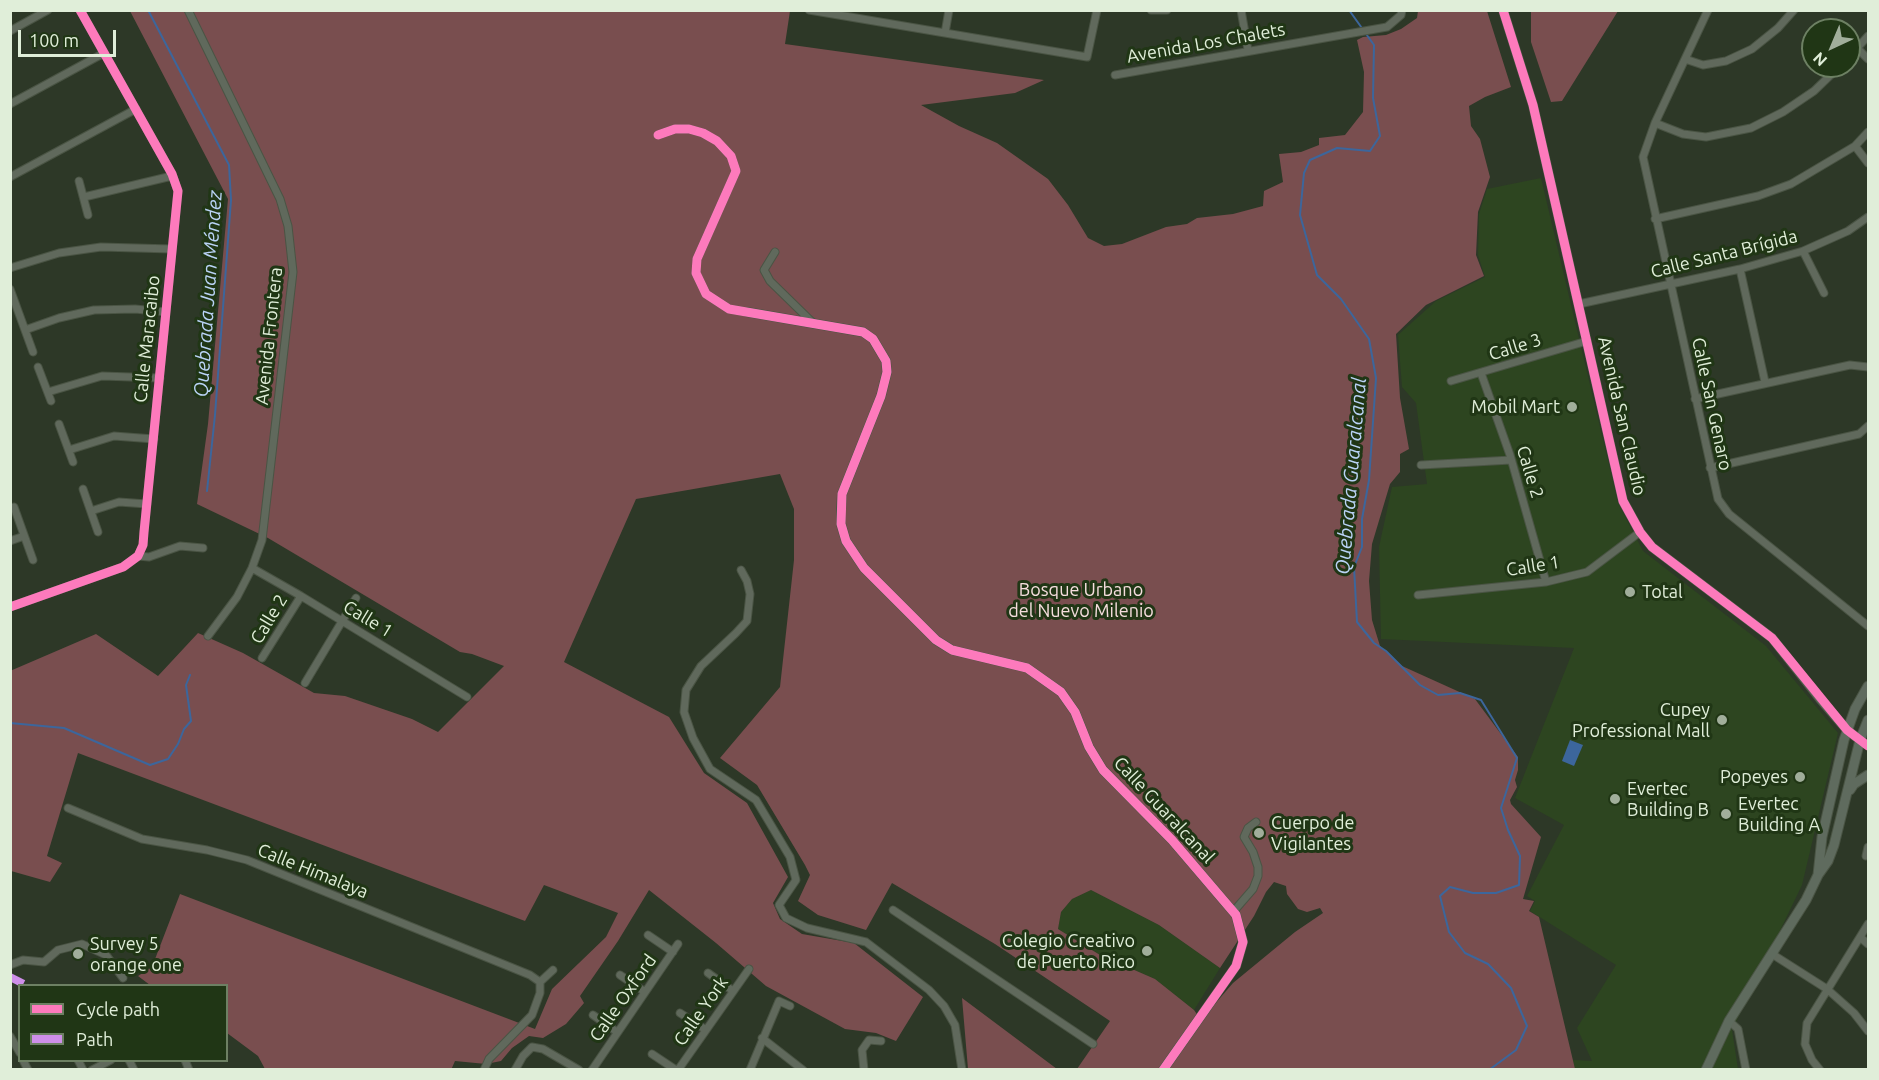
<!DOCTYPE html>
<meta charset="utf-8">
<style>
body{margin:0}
#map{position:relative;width:1879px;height:1080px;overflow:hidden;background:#2d3827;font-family:Ubuntu,sans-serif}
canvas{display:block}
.frame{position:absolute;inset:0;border:12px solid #e0eed9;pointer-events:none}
.legend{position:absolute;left:18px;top:984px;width:210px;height:78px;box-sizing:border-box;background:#203615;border:2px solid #6d8063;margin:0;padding:8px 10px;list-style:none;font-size:18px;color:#e0eed9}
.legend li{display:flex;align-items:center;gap:12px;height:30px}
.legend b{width:30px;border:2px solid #6d8063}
.north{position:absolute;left:1801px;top:18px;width:60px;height:60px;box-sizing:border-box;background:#203615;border:2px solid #6d8063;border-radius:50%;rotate:224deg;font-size:16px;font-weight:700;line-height:24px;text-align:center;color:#e0eed9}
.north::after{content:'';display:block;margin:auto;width:21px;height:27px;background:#a1ae9b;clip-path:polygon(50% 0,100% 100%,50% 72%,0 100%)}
.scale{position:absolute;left:18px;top:30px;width:98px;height:27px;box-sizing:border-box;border:3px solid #e0eed9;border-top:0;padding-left:8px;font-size:18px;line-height:21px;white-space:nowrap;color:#e0eed9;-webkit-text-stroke:4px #203615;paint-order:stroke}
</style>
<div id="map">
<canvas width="1879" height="1080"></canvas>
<div class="frame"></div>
<ul class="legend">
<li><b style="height:8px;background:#fd7abc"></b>Cycle path</li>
<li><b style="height:8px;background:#ce8fe9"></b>Path</li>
</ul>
<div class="north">N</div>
<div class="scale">100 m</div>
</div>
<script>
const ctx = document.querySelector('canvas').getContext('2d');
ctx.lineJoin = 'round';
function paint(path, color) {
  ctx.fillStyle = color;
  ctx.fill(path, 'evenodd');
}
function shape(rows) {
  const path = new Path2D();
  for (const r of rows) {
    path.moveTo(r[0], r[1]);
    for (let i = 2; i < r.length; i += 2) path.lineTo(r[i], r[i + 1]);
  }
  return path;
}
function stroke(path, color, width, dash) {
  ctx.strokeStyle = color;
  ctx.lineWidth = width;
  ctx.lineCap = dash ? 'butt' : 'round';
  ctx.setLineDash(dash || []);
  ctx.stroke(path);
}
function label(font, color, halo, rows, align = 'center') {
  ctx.font = font + ' Ubuntu,sans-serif';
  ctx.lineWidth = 6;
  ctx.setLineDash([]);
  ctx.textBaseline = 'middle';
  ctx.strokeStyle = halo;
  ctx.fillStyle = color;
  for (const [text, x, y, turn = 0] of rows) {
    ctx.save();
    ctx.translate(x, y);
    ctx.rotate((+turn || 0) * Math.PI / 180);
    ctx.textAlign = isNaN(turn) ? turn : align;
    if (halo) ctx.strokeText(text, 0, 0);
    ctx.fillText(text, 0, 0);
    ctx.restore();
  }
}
const built = shape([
 [1541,178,1618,503,1643,551,1766,646,1838,733,1802,885,1732,1030,1738,1069,1574,1069,1573,1060,1592,1061,1577,1028,1616,965,1530,911,1535,901,1527,896,1564,825,1515,798,1574,648,1381,639,1379,547,1392,487,1427,484,1416,403,1402,387,1398,335,1436,301,1485,277,1478,255,1479,214,1487,189],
 [1091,890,1159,925,1220,968,1194,1010,1155,979,1100,955,1058,929,1061,912,1072,899]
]);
const green = shape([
 [130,11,790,11,785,44,1044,80,1015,93,921,105,959,126,997,143,1048,179,1068,205,1088,238,1104,246,1122,244,1166,227,1187,224,1197,218,1233,214,1263,206,1264,191,1283,182,1279,154,1301,152,1319,145,1319,138,1345,135,1363,112,1364,72,1357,40,1363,37,1386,35,1401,29,1417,18,1418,11,1487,11,1511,87,1485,97,1469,106,1471,126,1480,139,1490,177,1478,212,1476,255,1484,276,1426,305,1396,334,1400,398,1409,449,1400,454,1400,472,1390,484,1372,544,1369,581,1372,620,1380,646,1402,666,1475,699,1518,757,1518,770,1515,780,1517,787,1510,800,1511,804,1541,837,1523,899,1534,901,1529,911,1539,917,1575,1069,1077,1069,1110,1021,995,944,892,883,866,930,818,915,798,901,810,875,805,865,757,785,720,758,780,687,794,560,794,509,780,474,636,499,564,662,669,717,704,773,747,803,788,877,773,903,780,919,802,934,854,943,923,997,896,1041,876,1033,845,1029,766,986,716,943,649,890,618,941,580,996,584,1003,566,1024,543,1038,529,1036,512,1048,501,1061,486,1064,455,1061,451,1070,265,1069,258,1056,227,1033,226,986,150,985,138,976,152,967,180,894,535,1029,552,989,606,937,618,913,544,885,525,921,78,753,47,856,62,863,50,882,11,871,10,671,96,634,158,676,198,633,243,653,314,693,345,696,412,719,438,732,504,666,472,654,460,652,268,538,197,504,208,424,228,199],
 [1274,882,1286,886,1287,894,1298,909,1307,912,1320,908,1323,913,1295,932,1233,983,1201,1020,1194,1010,1155,979,1100,955,1058,929,1061,912,1072,899,1091,890,1159,925,1220,968,1254,916,1266,892],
 [1531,11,1618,11,1562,101,1551,102,1531,42],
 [962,998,1057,1069,968,1069]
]);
const water = shape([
 [1570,740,1583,745,1574,766,1562,761]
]);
const stream = shape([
 [148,10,229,165,231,200,215,415,207,491],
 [1349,10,1374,45,1373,98,1380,136,1370,151,1337,148,1310,160,1304,173,1300,215,1317,275,1341,299,1369,339,1376,378,1369,480,1362,519,1362,547,1354,567,1357,622,1374,643,1386,651,1420,685,1438,695,1460,693,1481,700,1517,758,1501,808,1508,830,1520,856,1519,885,1496,893,1473,893,1450,887,1440,896,1449,932,1465,953,1488,964,1511,988,1527,1026,1516,1050,1489,1070],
 [10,723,64,728,150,765,168,759,178,744,184,729,191,721,186,685,190,675]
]);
const minor = shape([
 [188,10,280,199,288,226,293,272,262,540,252,568,237,597,208,636],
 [809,10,1087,57,1097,10],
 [1151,10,1167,10],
 [1241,10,1248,50],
 [1708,10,1655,123,1643,157,1718,499,1729,514,1868,626],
 [10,31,48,10],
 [945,33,949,10],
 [1858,49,1868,59],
 [1849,57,1868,36],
 [1685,59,1703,65,1726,61,1752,49,1778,28,1794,10],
 [1115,75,1387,27,1401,15,1402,10],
 [10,104,104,53],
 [1655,123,1683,134,1706,137,1751,128,1783,112,1814,91,1840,66],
 [658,135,675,129,689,129,703,133,717,141,731,156,736,171,697,259,696,273,706,294,729,309,747,312],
 [1855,146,1868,163],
 [10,177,136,109],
 [79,181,88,215],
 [84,197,172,176],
 [1655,219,1758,196,1791,184,1855,146,1868,132],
 [1803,251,1824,293],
 [775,252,764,270,770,281,814,324],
 [10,268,59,253,101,247,172,249],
 [1740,269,1765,382],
 [10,289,33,352],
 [1579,304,1740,269,1803,251,1848,231,1868,217],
 [25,330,59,318,94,310,135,309,166,312],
 [38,367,51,401],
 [1481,373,1510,455,1546,582],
 [1451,381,1587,341],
 [48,392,102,376,160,378],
 [1695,399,1850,365,1868,367],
 [59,424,73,462],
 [69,450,114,436,154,439],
 [1421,465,1511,460],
 [1710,468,1859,434,1868,426],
 [83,489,98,532],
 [14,507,33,560],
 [91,511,119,502,147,504],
 [10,541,24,536],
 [138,556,149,557,180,546,203,548],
 [252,568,301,596,467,697],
 [741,570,747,581,750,594,747,621,736,633,701,666,686,690,684,712,693,738,710,769,756,800,790,857,796,880,779,905,786,918,807,928,866,942,929,990,944,1006,955,1025,962,1070],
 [1418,595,1546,582,1587,572,1640,532],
 [10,607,123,567,138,556,143,545,144,532,178,191,172,174,80,10],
 [262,658,301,596],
 [305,683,356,598],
 [68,808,142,839,207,850,247,860,530,975,540,982],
 [1866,856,1868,847],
 [893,910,1093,1044],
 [1233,912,1253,889,1258,876,1258,867,1253,852,1244,837,1248,828,1256,822],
 [648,935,673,952],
 [1860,937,1868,944],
 [1772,954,1827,989,1854,1013,1868,1031],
 [10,965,23,960,44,962,58,950,82,944,106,955,123,978],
 [708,973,733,991],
 [620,975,645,992],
 [540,982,553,970],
 [680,1013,706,1030],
 [593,1015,617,1032],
 [1729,1021,1738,1029,1746,1070],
 [10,1036,20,1053],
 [762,1038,803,1070],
 [652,1054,676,1070],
 [23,1060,28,1070],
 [78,1060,83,1070],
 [129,1060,134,1070],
 [185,1060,189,1070],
 [92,1070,111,1060],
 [484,1070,489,1059,532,1015,540,993,540,982],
 [515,1070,523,1056,532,1047,543,1049,579,1070],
 [592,1070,678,944],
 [678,1070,749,969],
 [750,1070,779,1001,790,1006],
 [864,1070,862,1050,869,1040,881,1041],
 [1820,1070,1812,1060,1805,1044,1807,1023,1868,924]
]);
const tertiary = shape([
 [1503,10,1533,105,1623,501,1640,532,1652,547,1772,638,1820,699,1847,730,1860,740],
 [747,312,863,332,873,339,886,361,887,372,881,396,842,494,841,510,841,524,846,541,864,568,936,640,952,650,1027,668,1061,692,1075,712,1089,747,1103,770,1172,840,1236,915,1243,942,1236,966,1163,1070]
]);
const secondary = shape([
 [1850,790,1854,784,1868,775],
 [1818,875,1822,837,1844,740,1855,709,1868,686],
 [1706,1070,1729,1021,1806,900,1818,875,1828,861,1834,845,1860,740,1868,720]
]);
const quiet = shape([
 [10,977,28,986]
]);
const cycleway = shape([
 [1503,10,1533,105,1623,501,1640,532,1652,547,1772,638,1847,730,1868,746],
 [658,135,675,129,689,129,703,133,717,141,731,156,736,171,697,259,696,273,706,294,729,309,863,332,873,339,886,361,887,372,881,396,842,494,841,524,846,541,864,568,936,640,952,650,1027,668,1061,692,1075,712,1089,747,1103,770,1172,840,1236,915,1243,942,1236,966,1163,1070],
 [10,607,123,567,138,556,143,545,144,532,178,191,172,174,80,10]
]);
const markers = [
 [1572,407,6,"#a1ae9b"],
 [1630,592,6,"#a1ae9b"],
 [1722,720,6,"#a1ae9b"],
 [1800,777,6,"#a1ae9b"],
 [1615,799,6,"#a1ae9b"],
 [1726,814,6,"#a1ae9b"],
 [1259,833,6,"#a1ae9b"],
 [1147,951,6,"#a1ae9b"],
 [78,954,6,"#a1ae9b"]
];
const streetNames = [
 ["Avenida Los Chalets",1206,43,-10],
 ["Calle Santa Brígida",1724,254,-14],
 ["Avenida Frontera",269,336,-84],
 ["Calle Maracaibo",147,339,-84],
 ["Calle 3",1515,347,-17],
 ["Calle San Genaro",1712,404,78],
 ["Avenida San Claudio",1622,416,77],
 ["Calle 2",1530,472,73],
 ["Calle 1",1533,566,-9],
 ["Calle 2",269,619,-59],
 ["Calle 1",368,619,31],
 ["Calle Guaralcanal",1164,810,47],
 ["Calle Himalaya",313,871,22],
 ["Calle Oxford",623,998,-55],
 ["Calle York",701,1011,-55]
];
const poiNames = [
 ["Mobil Mart",1560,407,"right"],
 ["Total",1642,592],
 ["Cupey",1710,710,"right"],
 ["Professional Mall",1710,731,"right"],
 ["Popeyes",1788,777,"right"],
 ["Evertec",1627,789],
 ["Building B",1627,810],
 ["Evertec",1738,804],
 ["Building A",1738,825],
 ["Cuerpo de",1271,823],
 ["Vigilantes",1271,844],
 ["Colegio Creativo",1135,941,"right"],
 ["de Puerto Rico",1135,962,"right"],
 ["Survey 5",90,944],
 ["orange one",90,965]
];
const parkNames = [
 ["Bosque Urbano",1081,590],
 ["del Nuevo Milenio",1081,611]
];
const waterNames = [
 ["Quebrada Juan Méndez",208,294,-86],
 ["Quebrada Guaralcanal",1351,476,-85]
];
paint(built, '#2d4520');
paint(green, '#794e4f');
paint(water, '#3c669c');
stroke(stream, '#3c669c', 2);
stroke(minor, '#4a5444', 9);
stroke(tertiary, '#4a5444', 10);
stroke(secondary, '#4a5444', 11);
stroke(minor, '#60695c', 7);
stroke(tertiary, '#60695c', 8);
stroke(secondary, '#5f6b5e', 9);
stroke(quiet, '#ce8fe9', 8, [15, 8]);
stroke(cycleway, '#fd7abc', 9);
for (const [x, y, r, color] of markers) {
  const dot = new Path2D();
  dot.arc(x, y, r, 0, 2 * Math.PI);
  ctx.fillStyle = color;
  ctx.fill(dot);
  stroke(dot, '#203615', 2);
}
label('18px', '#e0eed9', '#203615', streetNames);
label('18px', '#e0eed9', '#203615', poiNames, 'left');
label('18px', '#f6ddde', '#203615', parkNames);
label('italic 20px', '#bad3f6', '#203615', waterNames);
</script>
